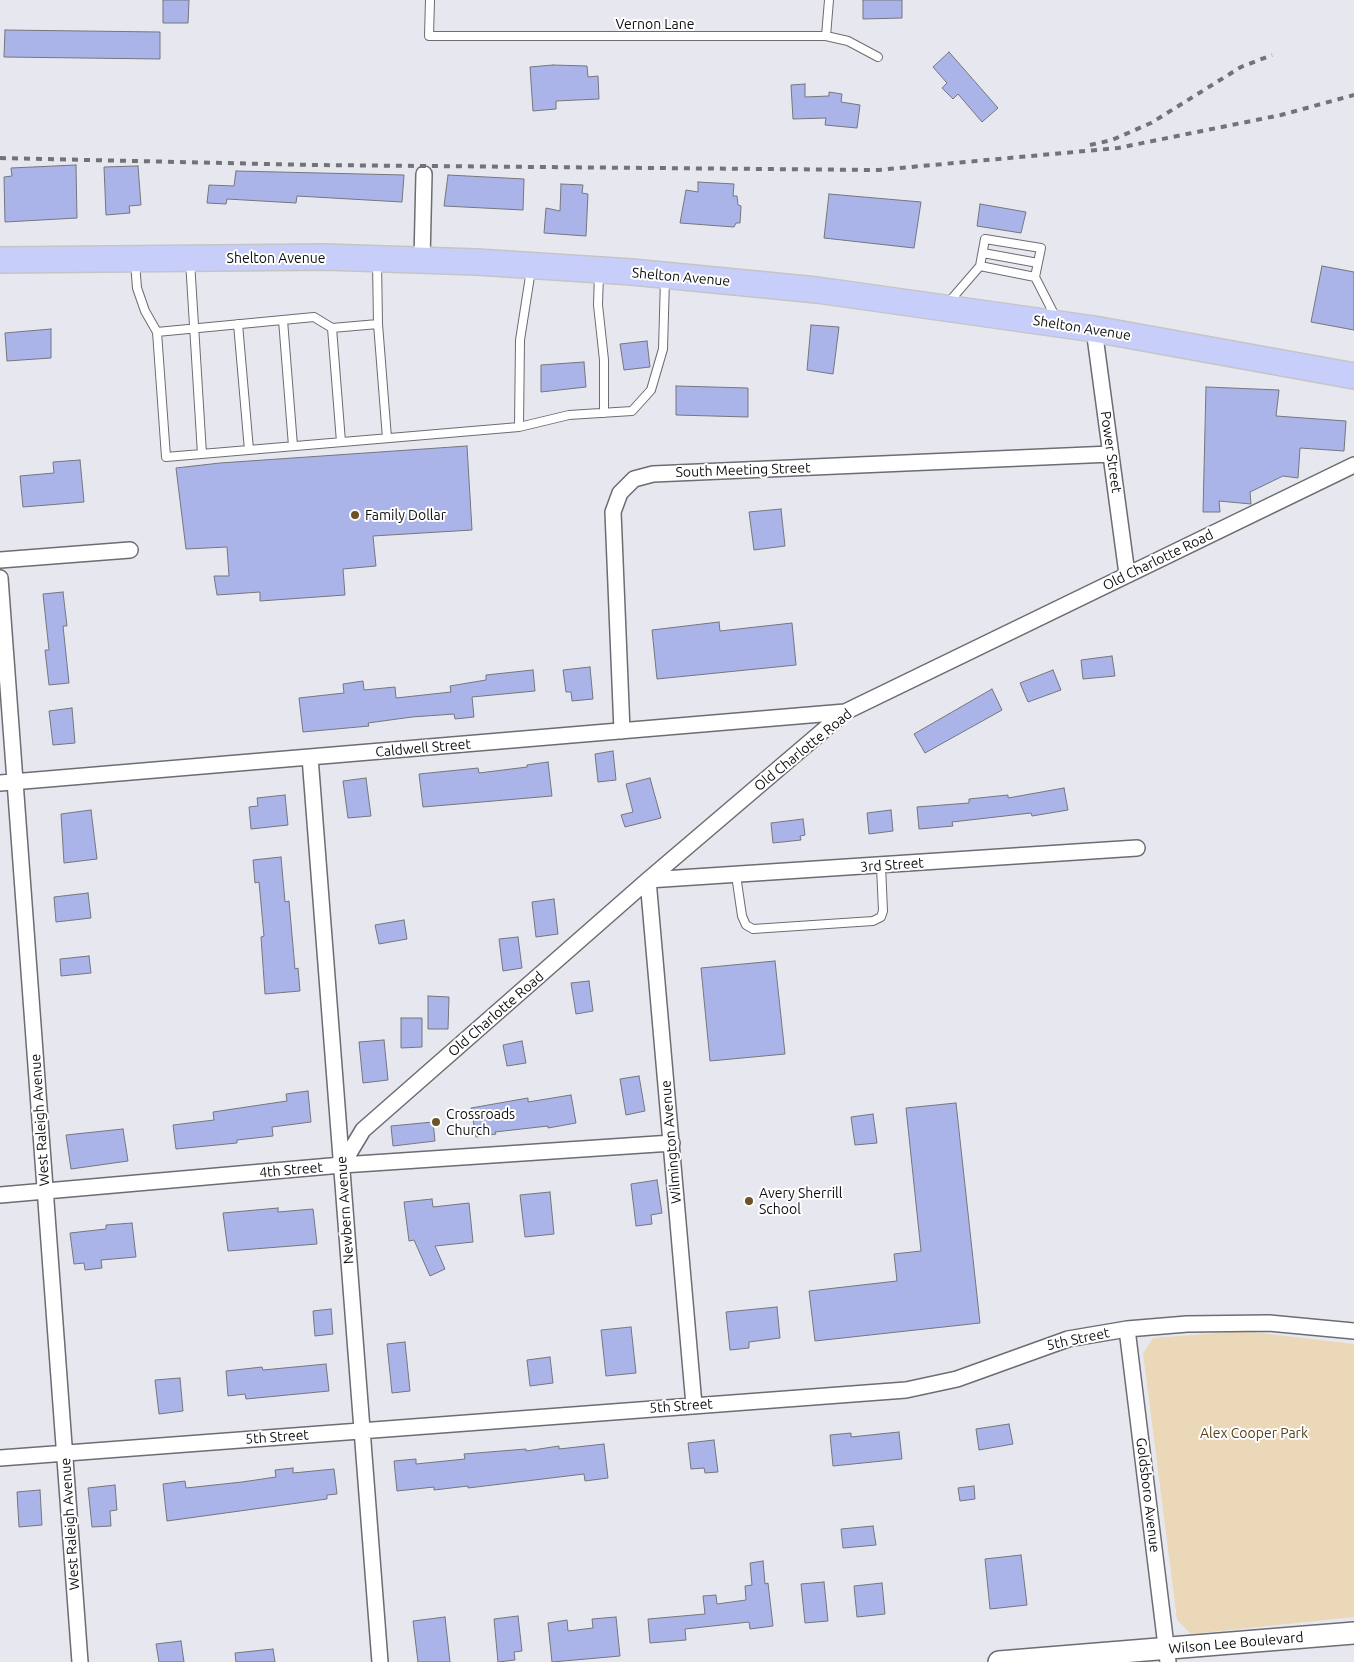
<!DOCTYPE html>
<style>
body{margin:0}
canvas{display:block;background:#e7e8ef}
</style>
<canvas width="1354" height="1662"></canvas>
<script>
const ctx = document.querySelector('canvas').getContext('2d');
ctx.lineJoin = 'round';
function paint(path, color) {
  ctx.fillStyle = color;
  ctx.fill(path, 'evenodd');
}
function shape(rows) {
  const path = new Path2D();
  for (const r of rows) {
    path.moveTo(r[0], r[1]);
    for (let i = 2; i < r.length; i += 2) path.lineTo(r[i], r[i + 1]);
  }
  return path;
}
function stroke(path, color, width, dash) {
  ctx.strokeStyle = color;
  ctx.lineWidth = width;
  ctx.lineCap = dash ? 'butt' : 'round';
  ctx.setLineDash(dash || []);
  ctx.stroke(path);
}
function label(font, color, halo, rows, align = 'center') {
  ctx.font = font + ' Ubuntu,sans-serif';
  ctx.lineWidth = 4;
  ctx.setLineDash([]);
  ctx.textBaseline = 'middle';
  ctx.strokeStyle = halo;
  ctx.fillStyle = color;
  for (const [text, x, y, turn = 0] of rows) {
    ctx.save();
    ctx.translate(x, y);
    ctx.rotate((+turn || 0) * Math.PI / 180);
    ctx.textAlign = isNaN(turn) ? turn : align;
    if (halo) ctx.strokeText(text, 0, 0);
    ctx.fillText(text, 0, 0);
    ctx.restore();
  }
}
const green = shape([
 [1244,1331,1354,1344,1354,1617,1191,1634,1177,1620,1143,1353,1153,1338]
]);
const building = shape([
 [163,0,189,0,188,23,163,23,163,0],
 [863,0,902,0,902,18,863,19,863,0],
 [5,30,160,32,160,59,4,57,5,30],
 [949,52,998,108,982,122,958,94,953,99,942,88,947,83,933,67,949,52],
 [553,65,587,66,588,77,598,76,599,99,556,101,556,109,533,111,530,67,553,65],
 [805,84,805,97,829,96,829,92,842,94,841,102,860,105,857,128,825,125,826,118,793,119,791,85,805,84],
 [76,165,77,218,5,222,4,177,12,176,11,168,76,165],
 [138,166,141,205,129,206,130,213,106,215,104,167,138,166],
 [236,171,404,175,402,202,297,196,296,203,227,199,226,204,207,203,209,185,234,186,236,171],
 [448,175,524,179,523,210,444,206,448,175],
 [698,182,734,184,733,196,737,196,738,205,741,206,740,223,736,223,734,227,680,223,686,190,698,192,698,182],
 [561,184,583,185,582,193,588,194,586,236,544,233,546,208,560,211,561,184],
 [829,194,921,202,914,248,824,238,829,194],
 [980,204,1026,212,1021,233,977,226,980,204],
 [1322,266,1354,272,1354,330,1311,322,1322,266],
 [811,325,839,327,833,374,807,370,811,325],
 [51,329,51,358,7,361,5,333,51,329],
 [647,341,650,367,624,370,620,344,647,341],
 [584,362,586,387,541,392,541,365,584,362],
 [676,386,748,388,748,417,676,415,676,386],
 [1206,387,1279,390,1276,416,1346,421,1344,451,1300,448,1298,478,1283,476,1250,492,1251,504,1219,501,1220,512,1203,512,1206,387],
 [467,446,472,530,373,536,376,566,343,569,345,595,260,601,260,592,217,595,214,576,229,576,227,547,186,549,176,468,220,463,467,446],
 [80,460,84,502,23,507,20,476,54,473,53,462,80,460],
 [781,509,785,546,754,550,749,512,781,509],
 [63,592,67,626,63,626,69,683,49,685,45,650,49,650,43,594,63,592],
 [719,622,720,631,792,623,796,665,657,679,652,630,719,622],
 [1112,656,1115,676,1083,679,1081,660,1112,656],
 [590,667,593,699,572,701,571,692,566,692,563,670,590,667],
 [533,670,535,691,472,697,474,717,455,719,454,714,412,717,368,723,369,726,303,732,299,698,344,693,343,684,363,681,364,690,395,687,396,698,451,692,450,686,486,680,486,675,533,670],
 [1053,670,1061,690,1028,702,1020,683,1053,670],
 [992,689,1002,710,925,753,914,734,992,689],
 [72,708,75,743,53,745,49,711,72,708],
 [613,751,616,780,598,782,595,754,613,751],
 [548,762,552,796,423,807,419,774,478,768,479,773,527,767,527,765,548,762],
 [366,778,371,816,348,818,343,781,366,778],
 [650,778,661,818,625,827,621,815,633,812,626,784,650,778],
 [1064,788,1068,810,1032,816,1031,813,952,822,953,826,919,829,917,807,969,803,969,799,1008,795,1008,798,1064,788],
 [285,795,288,825,251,829,249,807,258,806,257,798,285,795],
 [91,810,97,859,64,863,61,814,91,810],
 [891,810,893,831,869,834,867,813,891,810],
 [803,819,805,835,800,836,801,840,773,843,771,823,803,819],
 [281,857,285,902,289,901,295,969,298,968,300,991,265,994,261,937,264,936,259,882,255,883,253,860,281,857],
 [88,893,91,918,56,922,54,897,88,893],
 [554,899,558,934,536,937,532,902,554,899],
 [404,920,407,939,379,944,375,925,404,920],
 [518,937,522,968,503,971,499,939,518,937],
 [89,956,91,973,61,976,60,959,89,956],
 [775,961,785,1054,710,1061,701,968,775,961],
 [589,981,593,1011,576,1014,571,983,589,981],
 [428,996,449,997,448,1029,428,1029,428,996],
 [401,1018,422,1018,422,1047,401,1048,401,1018],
 [384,1040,388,1080,363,1083,359,1042,384,1040],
 [522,1041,526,1063,507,1066,503,1045,522,1041],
 [639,1076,645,1111,626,1115,620,1079,639,1076],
 [308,1091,311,1122,272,1127,273,1136,237,1140,237,1143,176,1149,173,1125,214,1120,213,1112,287,1101,286,1094,308,1091],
 [571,1095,576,1123,548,1128,548,1126,495,1132,496,1134,476,1137,471,1108,528,1098,528,1102,571,1095],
 [956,1103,980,1323,815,1341,809,1291,897,1281,894,1254,921,1251,906,1108,956,1103],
 [873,1114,877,1143,855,1145,851,1117,873,1114],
 [433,1122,435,1141,393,1146,391,1126,433,1122],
 [123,1129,128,1161,71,1169,66,1135,123,1129],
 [657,1180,662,1213,651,1215,652,1224,636,1226,631,1184,657,1180],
 [550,1192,554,1234,525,1237,520,1195,550,1192],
 [432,1199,433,1207,469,1203,473,1242,435,1246,445,1269,430,1276,414,1240,409,1241,404,1202,432,1199],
 [278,1208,278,1212,313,1209,317,1244,228,1251,223,1213,278,1208],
 [132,1223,136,1257,101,1260,102,1268,85,1270,84,1263,74,1264,70,1233,106,1229,106,1225,132,1223],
 [777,1307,780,1338,749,1342,749,1348,730,1350,726,1312,777,1307],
 [331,1309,333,1334,315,1336,313,1311,331,1309],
 [631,1327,636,1373,606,1376,601,1330,631,1327],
 [405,1342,410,1391,392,1393,387,1344,405,1342],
 [550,1357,553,1383,530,1386,527,1360,550,1357],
 [326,1364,329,1391,246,1399,245,1394,228,1396,226,1371,262,1367,263,1370,326,1364],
 [180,1378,183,1411,159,1414,155,1380,180,1378],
 [1009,1424,1013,1444,979,1450,976,1429,1009,1424],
 [899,1432,902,1459,833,1466,830,1435,851,1433,851,1437,899,1432],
 [714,1440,718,1472,705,1473,704,1468,691,1469,688,1443,714,1440],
 [604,1444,608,1478,585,1481,584,1474,468,1488,468,1486,434,1490,434,1487,397,1491,394,1461,416,1459,416,1464,465,1459,464,1454,526,1449,526,1451,559,1446,559,1449,604,1444],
 [293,1468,293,1473,334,1469,337,1494,327,1495,327,1499,167,1521,163,1484,185,1481,186,1488,242,1482,276,1477,275,1470,293,1468],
 [115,1485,117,1510,110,1511,111,1526,92,1527,88,1488,115,1485],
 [974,1486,975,1499,960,1501,958,1488,974,1486],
 [40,1490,42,1525,19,1527,17,1492,40,1490],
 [873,1526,876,1545,843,1548,841,1529,873,1526],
 [1021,1555,1027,1605,990,1609,985,1559,1021,1555],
 [763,1561,765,1584,768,1583,773,1626,750,1629,749,1622,685,1629,686,1640,650,1643,648,1619,705,1614,703,1596,716,1595,717,1604,746,1600,745,1586,752,1585,750,1563,763,1561],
 [824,1582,828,1621,805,1623,801,1584,824,1582],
 [882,1583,885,1614,857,1617,854,1586,882,1583],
 [518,1616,522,1651,514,1652,515,1660,498,1662,494,1619,518,1616],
 [445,1617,450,1662,418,1662,413,1621,445,1617],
 [616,1617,620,1656,552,1662,548,1623,567,1620,568,1631,593,1628,592,1619,616,1617],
 [181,1641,184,1662,159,1662,156,1644,181,1641],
 [273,1649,275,1662,236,1662,235,1653,273,1649]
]);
const lane = shape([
 [430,0,429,36,826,36,848,41,878,57],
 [826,36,829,0],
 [983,253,1038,263],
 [190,261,202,454],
 [377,261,378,324,387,438],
 [135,262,137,288,145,311,157,332,166,457,519,427,520,340,531,270],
 [980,266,1035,277],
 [599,273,598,305,604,360,604,413],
 [948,303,980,266,985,239,1041,248,1035,277,1056,318],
 [283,320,293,446],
 [238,324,249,450],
 [332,328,341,442],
 [157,332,314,317,332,328,378,324],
 [519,427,569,415,632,411,651,390,663,349,665,279],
 [736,875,742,916,746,925,753,929,873,921,881,917,883,911,881,866]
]);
const street = shape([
 [422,260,424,174],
 [1094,329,1127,574],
 [0,560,130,550],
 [0,578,80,1662],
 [622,731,613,512,620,493,634,479,653,474,1111,454],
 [310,757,380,1662],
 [0,783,845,712],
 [342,1165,363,1130,648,880,845,712,1354,465],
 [0,1195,342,1165,672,1143],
 [1127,1329,1168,1662],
 [694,1405,648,880,1137,848],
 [0,1458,906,1390,957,1379,1068,1339,1127,1329,1187,1324,1269,1323,1354,1331]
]);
const secondary = shape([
 [999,1662,1354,1633]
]);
const primary = shape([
 [0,260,325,257,477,262,632,272,817,290,1094,329,1354,376]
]);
const rail = shape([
 [1090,145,1112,140,1151,123,1241,67,1272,55],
 [0,158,313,165,878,170,1118,148,1281,115,1354,95]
]);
const markers = [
 [355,515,5,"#6c5224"],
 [436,1122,5,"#6c5224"],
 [749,1201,5,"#6c5224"]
];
const streetNames = [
 ["Vernon Lane",655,24],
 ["Shelton Avenue",276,258],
 ["Shelton Avenue",681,277,5],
 ["Shelton Avenue",1082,328,9],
 ["Power Street",1111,452,82],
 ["South Meeting Street",743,470,-2],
 ["Old Charlotte Road",1158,560,-26],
 ["Caldwell Street",423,748,-5],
 ["Old Charlotte Road",803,750,-39],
 ["3rd Street",892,865,-4],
 ["Old Charlotte Road",496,1014,-41],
 ["West Raleigh Avenue",40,1120,-94],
 ["Wilmington Avenue",671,1142,-95],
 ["4th Street",291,1170,-5],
 ["Newbern Avenue",345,1210,-94],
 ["5th Street",1078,1339,-12],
 ["5th Street",681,1406,-4],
 ["5th Street",277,1437,-4],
 ["Goldsboro Avenue",1148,1495,83],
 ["West Raleigh Avenue",70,1524,-94],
 ["Wilson Lee Boulevard",1236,1643,-5]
];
const poiNames = [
 ["Family Dollar",365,515],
 ["Crossroads",446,1114],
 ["Church",446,1130],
 ["Avery Sherrill",759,1193],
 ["School",759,1209]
];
const parkNames = [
 ["Alex Cooper Park",1254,1433]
];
paint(green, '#ebd8b8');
paint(building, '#abb4e8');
stroke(building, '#75767c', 1);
stroke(lane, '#6c6d73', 10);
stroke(street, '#6c6d73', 18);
stroke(secondary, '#6c6d73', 24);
stroke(primary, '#c5c5c6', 28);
stroke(lane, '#fff', 8);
stroke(street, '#fff', 15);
stroke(secondary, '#fff', 21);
stroke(primary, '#c7cefa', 25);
stroke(rail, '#727377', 4, [6, 6]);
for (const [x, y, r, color] of markers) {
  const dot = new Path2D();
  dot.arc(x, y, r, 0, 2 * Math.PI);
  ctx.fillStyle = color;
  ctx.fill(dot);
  stroke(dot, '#fff', 2);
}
label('14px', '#0e0e10', '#fff', streetNames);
label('14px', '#0e0e10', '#fff', poiNames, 'left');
label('14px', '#574119', '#fff', parkNames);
</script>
